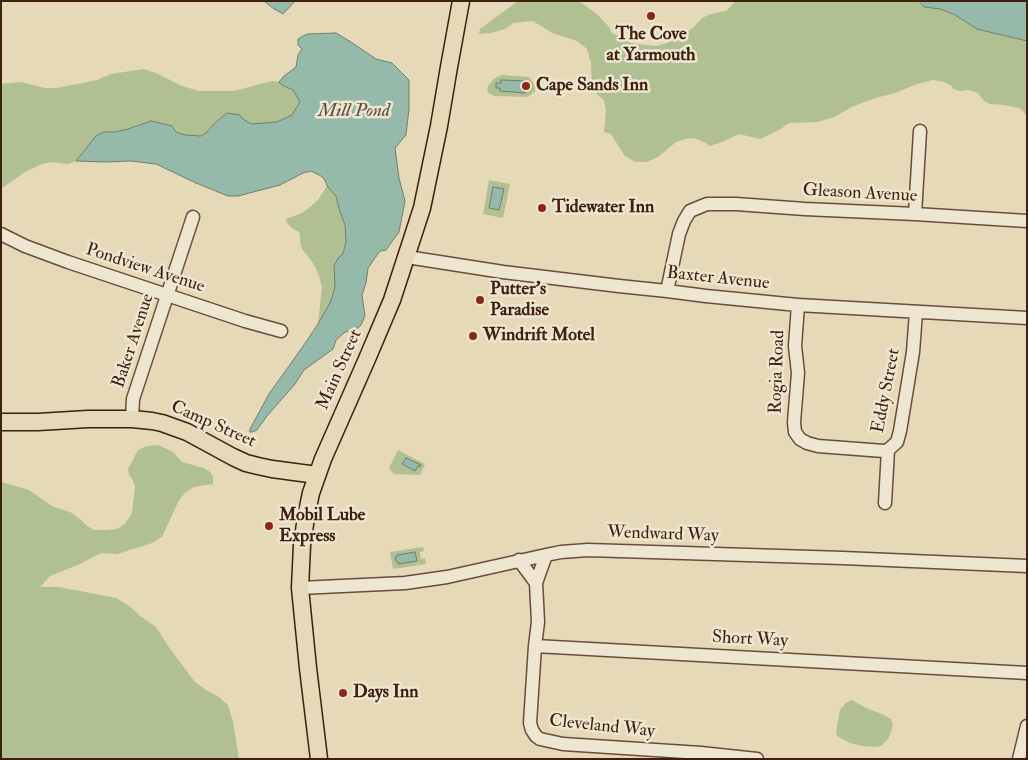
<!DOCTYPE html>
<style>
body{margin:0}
#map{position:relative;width:1028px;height:760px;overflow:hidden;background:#e5d9b7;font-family:"IM FELL Double Pica",serif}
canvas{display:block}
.frame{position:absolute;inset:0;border:2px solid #3f1f0f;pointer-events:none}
</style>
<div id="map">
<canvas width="1028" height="760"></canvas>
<div class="frame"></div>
</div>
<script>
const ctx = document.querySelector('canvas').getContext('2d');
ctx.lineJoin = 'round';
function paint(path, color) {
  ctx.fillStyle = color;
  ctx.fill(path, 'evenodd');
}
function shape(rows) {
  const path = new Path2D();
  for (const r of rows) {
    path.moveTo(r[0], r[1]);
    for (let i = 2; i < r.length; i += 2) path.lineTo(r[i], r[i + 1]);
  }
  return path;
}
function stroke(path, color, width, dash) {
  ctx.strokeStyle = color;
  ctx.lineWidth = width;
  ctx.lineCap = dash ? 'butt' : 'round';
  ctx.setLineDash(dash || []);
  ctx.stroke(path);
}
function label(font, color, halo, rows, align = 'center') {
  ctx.font = font + ' "IM FELL Double Pica",serif';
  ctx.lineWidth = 5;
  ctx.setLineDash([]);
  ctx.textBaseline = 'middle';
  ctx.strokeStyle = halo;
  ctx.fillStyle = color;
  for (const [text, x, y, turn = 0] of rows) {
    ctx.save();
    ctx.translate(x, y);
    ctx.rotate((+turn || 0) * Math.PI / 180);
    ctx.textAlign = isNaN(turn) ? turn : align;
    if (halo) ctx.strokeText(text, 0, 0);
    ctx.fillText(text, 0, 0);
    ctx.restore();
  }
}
const green = shape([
 [518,1,579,1,598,15,609,27,612,33,631,43,644,45,658,46,672,41,693,28,702,18,711,14,726,11,736,1,919,1,924,7,940,9,955,15,977,29,1027,41,1027,116,1020,108,1004,105,990,104,984,101,978,93,968,90,960,91,953,89,952,86,944,82,933,80,917,84,895,93,875,98,852,107,834,117,818,122,789,123,779,130,760,139,739,134,722,142,710,146,706,143,694,138,685,139,676,142,658,157,647,162,635,162,624,155,611,134,604,132,606,110,604,100,592,90,591,63,587,49,577,41,552,33,533,21,513,23,505,29,491,33,479,34,480,29],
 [144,69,158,74,182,86,199,91,234,91,272,81,279,82,282,85,293,90,300,103,292,115,277,122,265,124,250,124,243,119,227,113,213,125,206,133,201,136,185,135,151,121,128,129,115,132,104,132,96,136,76,161,68,164,51,162,42,164,25,172,1,189,1,84,21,82,45,88,57,88,97,80,111,74],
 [502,75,529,77,535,85,535,91,528,97,494,96,487,92,488,86,495,78],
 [489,180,510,184,503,218,483,214],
 [327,186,336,196,340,212,345,225,346,242,343,254,334,266,335,287,331,301,318,324,322,287,318,273,313,263,302,249,300,242,300,236,299,232,293,229,286,222,286,219,302,213,309,208,318,200],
 [158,445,173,452,182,462,204,468,210,472,213,477,213,484,194,487,186,492,179,500,162,537,152,543,117,554,101,553,80,564,50,576,40,587,59,587,116,598,128,605,140,616,156,627,168,646,195,682,206,690,219,697,228,705,233,722,239,759,1,759,1,482,29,490,52,506,72,513,82,521,87,526,94,530,106,530,117,529,125,524,132,513,135,487,133,480,129,475,128,469,138,450,147,446],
 [398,450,425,464,420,475,394,474,389,468],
 [423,547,424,551,420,552,421,559,425,558,426,564,393,569,390,552],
 [852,700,866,708,884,715,891,719,893,725,891,732,888,739,881,746,875,747,862,746,850,743,837,736,836,732,840,710,847,702]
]);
const water = shape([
 [264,1,295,1,283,14,280,12,274,9,264,1],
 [919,1,1027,1,1027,41,977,29,955,15,940,9,924,7,919,1],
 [336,33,351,42,376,59,392,63,409,80,409,109,406,135,395,148,399,178,405,201,399,232,386,250,380,251,368,268,366,283,362,295,365,316,361,325,358,328,345,332,336,340,333,349,304,370,295,384,267,416,257,430,252,432,250,432,250,429,269,394,306,342,318,324,331,301,335,287,334,266,339,257,343,254,346,242,345,225,340,212,336,196,327,186,325,180,321,176,311,171,303,173,280,185,238,196,228,196,196,183,156,164,131,161,105,162,76,161,96,136,104,132,115,132,128,129,151,121,172,126,176,132,185,135,201,136,206,133,213,125,227,113,240,115,243,119,251,124,277,122,292,115,300,102,293,90,282,85,279,82,284,76,296,67,298,55,302,49,298,45,298,39,307,34,336,33],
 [501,80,525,81,525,93,500,91,500,88,496,88,496,83,501,83,501,80],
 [493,187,504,189,499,210,489,208,493,187],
 [406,458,421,465,420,467,418,466,415,471,402,464,406,458],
 [415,552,417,561,398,564,398,562,396,561,395,558,397,557,397,555,415,552]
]);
const minor = shape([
 [915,214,920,131],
 [1,234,25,246,68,262,245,321,281,331],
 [407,257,503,272,619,286,667,291,706,296,798,305,1027,318],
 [667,291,679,234,684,221,690,211,707,204,736,204,805,209,915,214,1027,221],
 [798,305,795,346,798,373,794,422,795,432,800,439,807,443,818,446,884,451,888,450],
 [132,419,133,399,193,217],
 [885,503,888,450,897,442,900,431,913,352,916,312],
 [546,555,536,583,538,622,535,646,1027,673],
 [519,560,536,583],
 [300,588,405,583,447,577,546,555,561,552,588,550,843,558,1027,566],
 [535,646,530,723,532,730,536,736,540,739,563,744,701,753,757,759],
 [1019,759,1027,726]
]);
const major = shape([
 [1,422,38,422,88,419,132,419,152,421,162,423,187,432,233,457,246,463,258,466,272,469,317,475],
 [319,759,308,668,300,588,302,545,306,517,311,493,323,459,367,359,392,300,422,208,439,126,449,67,461,1]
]);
const markers = [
 [651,16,5,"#8f2418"],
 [526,86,5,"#8f2418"],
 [542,208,5,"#8f2418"],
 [480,300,5,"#8f2418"],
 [473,336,5,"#8f2418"],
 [269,526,5,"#8f2418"],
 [343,693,5,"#8f2418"]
];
const poiNames = [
 ["The Cove",651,35,"center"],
 ["at Yarmouth",651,56,"center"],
 ["Cape Sands Inn",536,86],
 ["Tidewater Inn",552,208],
 ["Putter's",490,290],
 ["Paradise",490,311],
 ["Windrift Motel",483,336],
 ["Mobil Lube",279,516],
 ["Express",279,537],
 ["Days Inn",353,693]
];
const streetNames = [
 ["Gleason Avenue",860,194,3],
 ["Pondview Avenue",145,269,18],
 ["Baxter Avenue",718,279,6],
 ["Baker Avenue",134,341,-72],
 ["Main Street",340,370,-66],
 ["Rogia Road",778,372,-88],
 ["Eddy Street",887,391,-79],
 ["Camp Street",213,425,24],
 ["Wendward Way",663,535,2],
 ["Short Way",750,640,3],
 ["Cleveland Way",602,727,6]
];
const waterNames = [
 ["Mill Pond",354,112]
];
paint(green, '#b0c092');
paint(water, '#96baaa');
stroke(water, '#737c6c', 1);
stroke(minor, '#684e39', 15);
stroke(major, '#3f1f0f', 19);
stroke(minor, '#eee6d0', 12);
stroke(major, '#e5d9b7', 16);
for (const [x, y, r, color] of markers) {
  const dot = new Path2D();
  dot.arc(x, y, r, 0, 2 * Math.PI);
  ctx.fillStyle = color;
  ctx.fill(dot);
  stroke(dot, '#eee6d0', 2);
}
label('bold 18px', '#3f1f0f', '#eee6d0', poiNames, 'left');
label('18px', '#3f1f0f', '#eee6d0', streetNames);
label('italic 19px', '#594e3e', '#eee6d0', waterNames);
</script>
